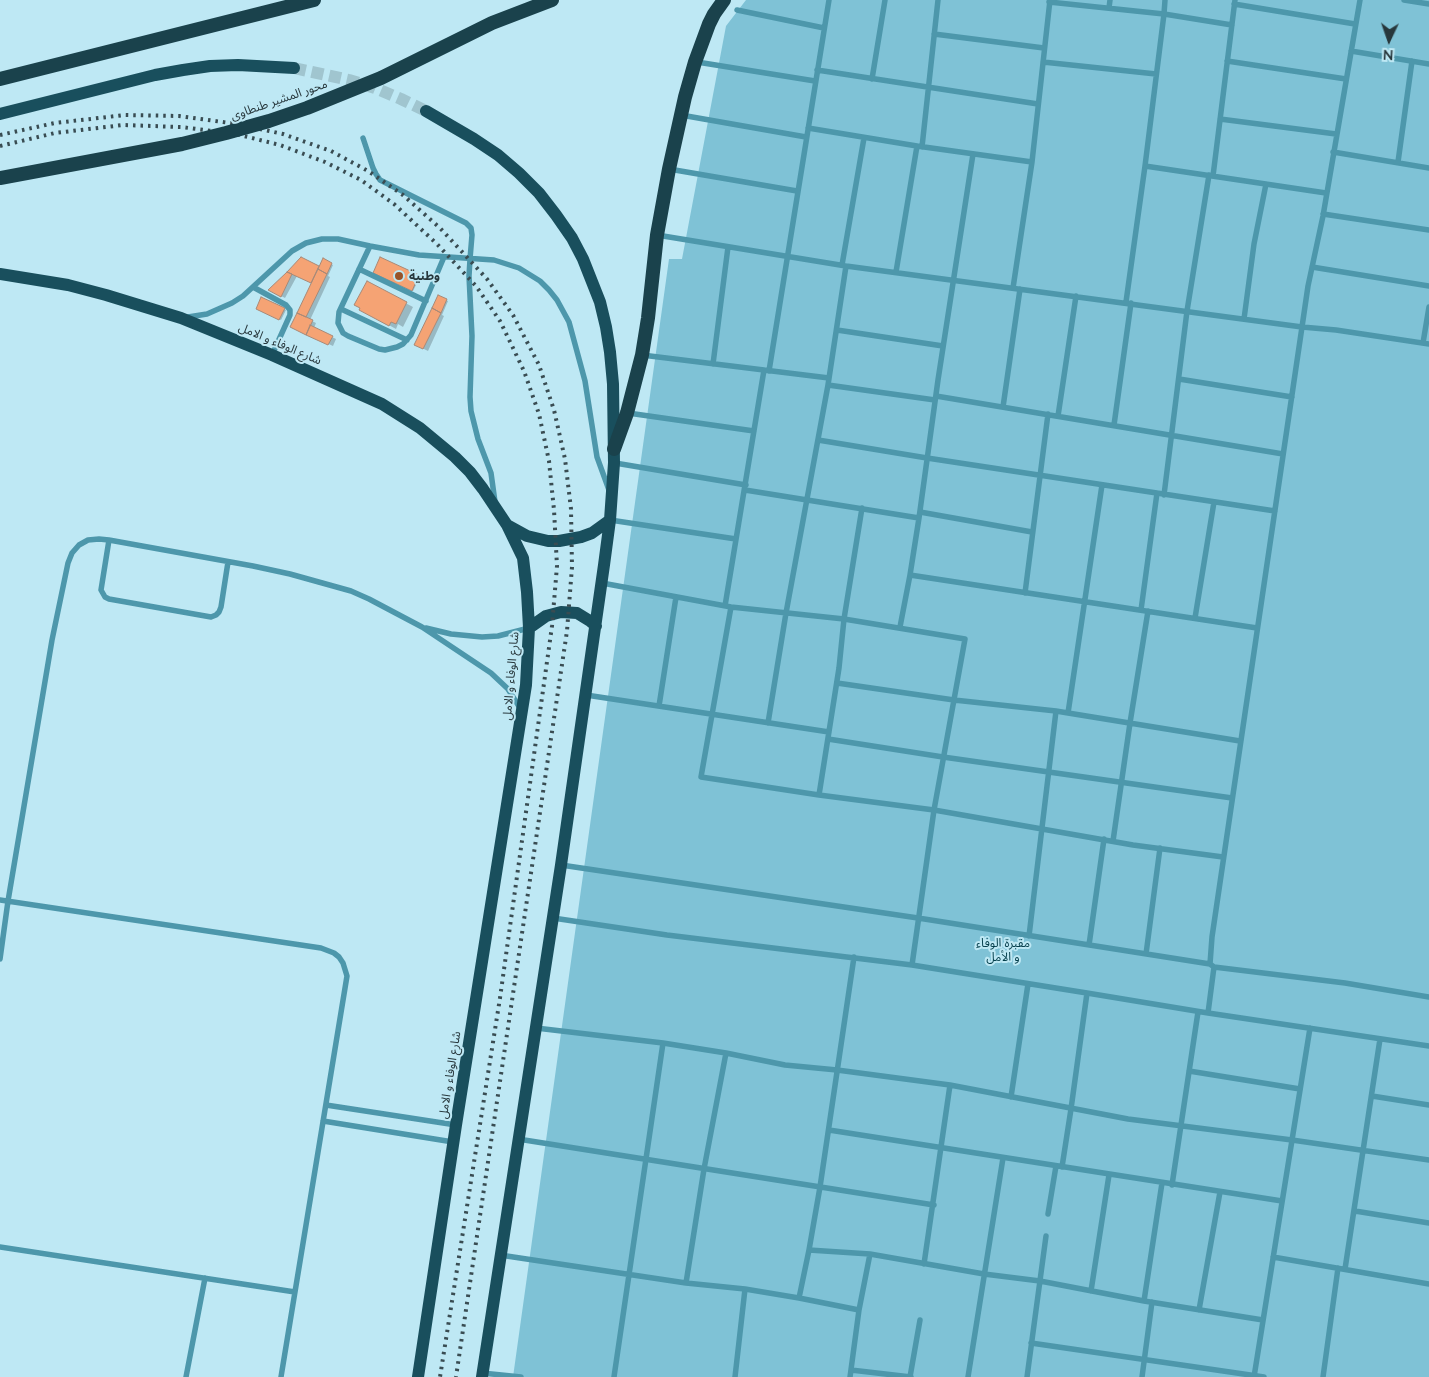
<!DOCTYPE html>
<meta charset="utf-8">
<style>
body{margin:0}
#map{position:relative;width:1429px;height:1377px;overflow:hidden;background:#bee8f4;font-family:Mulish,sans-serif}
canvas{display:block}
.north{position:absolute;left:1364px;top:15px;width:50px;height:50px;-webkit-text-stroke:4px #bee8f4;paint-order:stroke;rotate:183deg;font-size:14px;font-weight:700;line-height:20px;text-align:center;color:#27373c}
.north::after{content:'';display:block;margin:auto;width:18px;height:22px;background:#27373c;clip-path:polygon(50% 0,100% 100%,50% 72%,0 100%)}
</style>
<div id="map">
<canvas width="1429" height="1377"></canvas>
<div class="north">N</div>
</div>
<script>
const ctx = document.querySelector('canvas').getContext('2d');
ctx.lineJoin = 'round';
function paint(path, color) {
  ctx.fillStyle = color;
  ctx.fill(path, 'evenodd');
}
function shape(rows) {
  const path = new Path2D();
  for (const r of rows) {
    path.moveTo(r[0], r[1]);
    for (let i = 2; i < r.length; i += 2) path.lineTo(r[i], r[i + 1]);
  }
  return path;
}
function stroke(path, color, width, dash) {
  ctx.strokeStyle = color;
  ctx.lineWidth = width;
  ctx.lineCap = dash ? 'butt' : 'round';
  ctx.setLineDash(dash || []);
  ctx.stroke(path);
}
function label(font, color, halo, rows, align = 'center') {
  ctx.font = font + ' Mulish,"Noto Sans Arabic",sans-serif';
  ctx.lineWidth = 4;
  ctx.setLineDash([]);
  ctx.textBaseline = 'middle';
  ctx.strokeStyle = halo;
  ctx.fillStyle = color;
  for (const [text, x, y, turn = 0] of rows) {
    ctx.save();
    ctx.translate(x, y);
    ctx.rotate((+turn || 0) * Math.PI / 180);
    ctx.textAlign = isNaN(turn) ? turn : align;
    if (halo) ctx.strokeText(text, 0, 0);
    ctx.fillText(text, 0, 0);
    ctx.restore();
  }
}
const green = shape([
 [746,0,1429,0,1429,1377,513,1377,669,259,682,259,726,26]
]);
const shadow = shape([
 [301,259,320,268,324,260,333,265,328,276,330,277,310,320,316,323,314,328,336,339,333,346,296,329,313,283,297,276,285,298,270,290],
 [381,259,420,277,413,291,374,272],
 [367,283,413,307,403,327,398,324,396,329,367,313],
 [439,297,448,301,442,315,444,316,428,351,416,345],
 [262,298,286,310,281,320,257,309]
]);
const building = shape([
 [301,257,319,266,311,283,287,272,301,257],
 [380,257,419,275,412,291,373,273,380,257],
 [323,258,332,263,327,274,318,269,323,258],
 [318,269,327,274,306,317,297,313,318,269],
 [287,272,292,274,281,297,268,290,287,272],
 [367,281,407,302,396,324,391,322,389,326,359,310,360,308,354,305,367,281],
 [438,295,447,299,441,313,432,308,438,295],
 [261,297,285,308,279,320,256,309,261,297],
 [432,308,441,313,423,349,414,345,432,308],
 [297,313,313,320,306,335,290,327,297,313],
 [310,325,333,336,328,345,306,335,310,325]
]);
const primaryTunnel = shape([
 [294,68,349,80,375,88,401,99,426,111]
]);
const service = shape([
 [1165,0,1164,14,1232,25],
 [1404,0,1429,4],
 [1049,2,1164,14,1145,166,1126,302],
 [1234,4,1355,24],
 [1109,8,1110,0],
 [737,10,824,28],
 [934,34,1044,48],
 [1351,51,1429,64],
 [1227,61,1346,79],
 [697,62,815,81],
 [1043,62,1156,74],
 [817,70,1038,104],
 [872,79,885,0],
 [681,115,806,137],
 [1220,119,1336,134],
 [808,128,917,146,1032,162],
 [363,138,373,168,376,174,380,180,466,223,471,228,472,235,470,259,469,276,472,336,470,397,471,411,478,439,491,473,495,502],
 [922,147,938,0],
 [1333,152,1429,168],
 [1398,162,1412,61],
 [1145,166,1326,193],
 [669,169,797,191],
 [1213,176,1235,0],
 [1323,214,1429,230],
 [657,235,846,266,1302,327,1336,330,1429,344],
 [370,246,339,312,338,323,343,333,348,336,379,349,385,350,397,347,403,344,411,335,444,257],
 [842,265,864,138],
 [1312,267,1429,286],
 [359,269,426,301],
 [896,272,917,146],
 [253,287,286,305,290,310,290,315,272,355],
 [1013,288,1032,162,1050,0],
 [341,309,407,340],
 [188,317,207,314,232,303,243,296,292,251,306,243,322,239,338,239,370,246,419,255,494,260,519,268,540,281,549,290,557,300,569,322,585,381,597,457,609,490],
 [1244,319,1254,244,1266,184],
 [837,330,943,346],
 [1423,343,1429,307],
 [642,355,829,378],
 [713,364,728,247],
 [769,371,829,0],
 [1179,379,1292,397],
 [828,385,935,400],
 [936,396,1283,454],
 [1003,407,1020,289],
 [628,413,754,431],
 [1058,416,1076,296],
 [1114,425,1131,303],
 [818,440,927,458,1275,511],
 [615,463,746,485],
 [745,490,919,518],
 [1164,495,1187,311,1209,175],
 [862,508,844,619,965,639,934,810,1133,845,1223,857],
 [920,512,1032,532],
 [610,520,736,539],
 [109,540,101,590,105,597,109,599,211,617,216,615,219,612,221,607,228,562],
 [910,575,1257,628],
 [602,583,731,607,844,619,839,668,819,795,934,810,912,965],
 [1025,593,1048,414],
 [725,606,764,370],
 [731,607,701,777,819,795],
 [1141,610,1157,493],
 [1195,618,1214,502],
 [900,627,910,575,919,518,938,380,973,154],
 [426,628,451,634,482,637,498,636,529,628],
 [837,683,954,700,1056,711],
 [586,695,829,732],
 [659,706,676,597],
 [1068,713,1240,741],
 [768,723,786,613,828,385,846,266],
 [828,739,943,757,1232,798],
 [1113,841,1130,723,1148,611],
 [561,865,918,918,1210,964],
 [0,900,321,948,334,953,339,957,343,963,347,976,281,1377],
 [553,918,667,935,912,965,1087,993,1208,1013,1429,1046],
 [1029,936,1056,711,1068,713,1102,485],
 [1089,945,1104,839],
 [1146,954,1160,848],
 [854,957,820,1187,809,1250,870,1254],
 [0,959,8,901,52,640,68,563,72,553,79,545,88,540,99,539,109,540,253,566,290,574,351,591,369,599,422,627,491,673,508,689,520,708],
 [1214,967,1345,983,1429,997],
 [1208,1013,1214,967,1210,964,1212,937,1302,327,1308,286,1323,216,1360,0],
 [536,1028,663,1043,726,1053,785,1065,837,1070,950,1085,1128,1119,1292,1140,1429,1160],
 [1189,1071,1300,1089],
 [1372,1096,1429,1105],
 [1011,1097,1028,984],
 [326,1105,456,1125],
 [323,1121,453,1142],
 [829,1130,1282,1201],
 [518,1139,934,1205],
 [1062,1167,1071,1109,1087,993],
 [1172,1185,1198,1012],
 [1355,1211,1429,1223],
 [1048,1214,1056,1166],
 [0,1247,295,1292],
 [500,1255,686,1283,745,1289,799,1298,809,1250],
 [1273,1257,1429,1284],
 [924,1264,950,1085],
 [1345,1269,1380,1039],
 [686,1283,704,1169,726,1053],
 [1091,1291,1109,1175],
 [799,1298,859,1310],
 [1144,1301,1162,1183],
 [1199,1310,1220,1192],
 [1031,1343,1264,1377],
 [851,1370,911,1377],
 [482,1373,521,1377],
 [186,1377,205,1278],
 [614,1377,663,1043],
 [735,1377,745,1289],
 [850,1377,859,1310,870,1254,984,1274,1040,1281,1144,1301,1263,1320],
 [910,1377,920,1320],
 [968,1377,1003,1158],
 [1027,1377,1046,1236],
 [1142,1377,1152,1302],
 [1254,1377,1310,1028],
 [1323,1377,1338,1268]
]);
const primary = shape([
 [426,111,474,139,498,155,519,173,539,193,556,215,572,238,583,259,600,302,606,327,610,352,613,384,614,463,610,520,604,565,561,865,482,1377],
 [0,114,155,75,183,70,210,66,238,65,294,68],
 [0,274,68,285,106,295,181,318,272,355,382,404,420,428,455,457,470,472,483,489,507,525,523,558,527,592,529,628,526,685,456,1125,418,1377],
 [507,525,527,536,548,541,559,541,581,537,592,533,610,520],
 [529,628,546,616,561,612,577,613,590,621,596,626]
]);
const trunk = shape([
 [0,79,314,0],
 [614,449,627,413,642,355,648,318,657,235,669,169,685,97,695,62,709,24,714,14,724,0]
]);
const rail = shape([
 [0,135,55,123,125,115,179,116,237,124,283,134,331,151,368,171,403,195,440,228,487,279,513,315,539,365,554,410,565,459,571,509,572,567,567,631,456,1377],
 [0,146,55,133,123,125,181,127,236,134,280,145,325,162,361,180,394,204,437,244,476,286,500,321,524,371,539,414,549,461,554,510,557,566,552,626,500,998,440,1377]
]);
const trunkBridge = shape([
 [0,178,182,144,226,133,269,121,307,108,381,78,492,23,552,0]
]);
const markers = [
 [399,276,5,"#985328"]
];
const streetNames = [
 ["محور المشير طنطاوى",279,100,-19],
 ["شارع الوفاء و الامل",280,344,23],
 ["شارع الوفاء و الامل",511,676,-85],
 ["شارع الوفاء و الامل",450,1075,-81]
];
const poiNames = [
 ["وطنية",409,276]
];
const parkNames = [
 ["مقبرة الوفاء",1003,943],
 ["و الأمل",1003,957]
];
paint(green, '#7fc2d6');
paint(shadow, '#0003');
paint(building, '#f5a374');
stroke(building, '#a88977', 1);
stroke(primaryTunnel, '#a0c5cf', 12, [12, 6]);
stroke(service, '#4d97ab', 5.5);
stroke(primary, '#194f5d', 12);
stroke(trunk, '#1a424c', 14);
stroke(rail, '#394c52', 4, [2.5, 5]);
stroke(trunkBridge, '#1a424c', 14);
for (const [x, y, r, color] of markers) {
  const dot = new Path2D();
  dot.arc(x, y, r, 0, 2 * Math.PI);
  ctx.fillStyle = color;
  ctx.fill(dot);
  stroke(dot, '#bee8f4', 2);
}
label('12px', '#27373c', '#bee8f4', streetNames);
label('bold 12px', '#27373c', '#bee8f4', poiNames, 'left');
label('12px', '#043e4b', '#bee8f4', parkNames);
</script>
